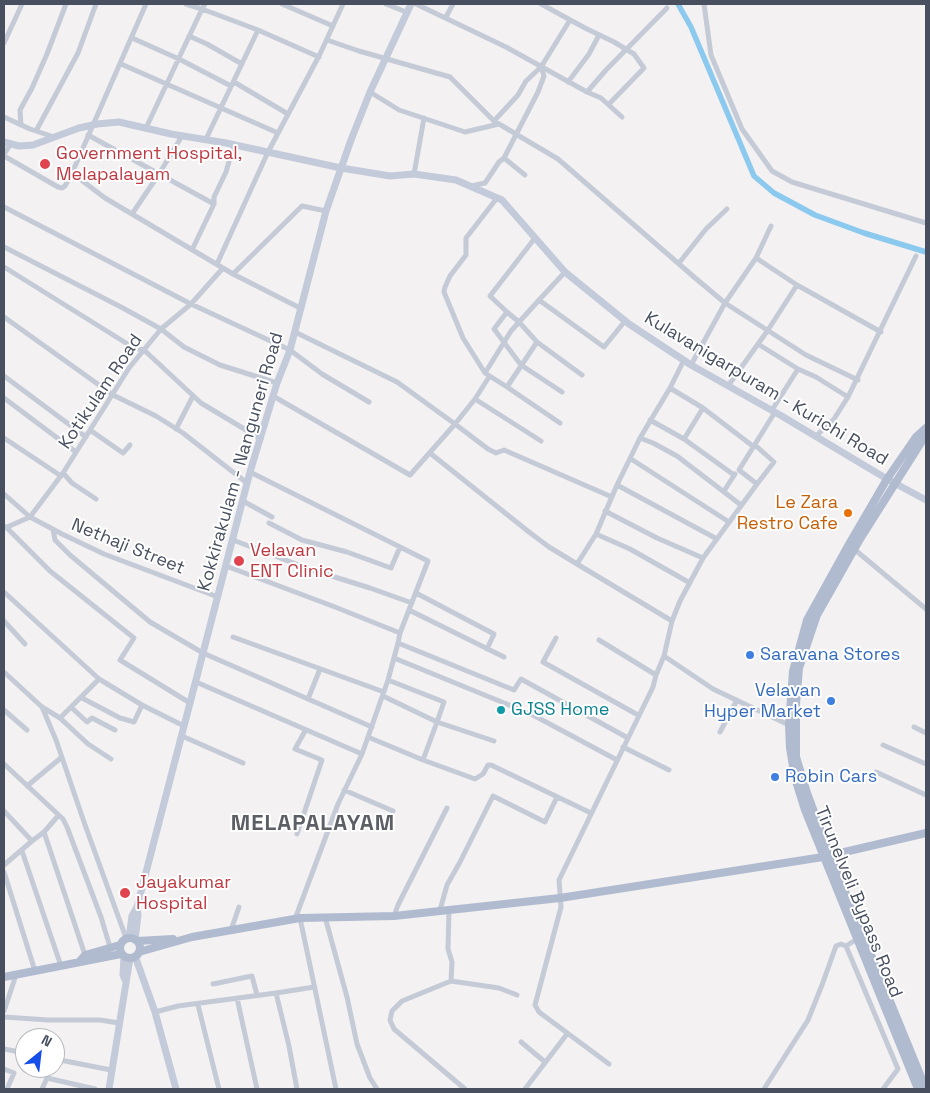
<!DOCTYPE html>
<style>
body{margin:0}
#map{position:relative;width:930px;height:1093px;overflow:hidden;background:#f3f1f1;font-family:"Space Grotesk",sans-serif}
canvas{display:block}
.frame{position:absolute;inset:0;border:5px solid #48505f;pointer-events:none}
.north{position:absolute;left:15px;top:1028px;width:50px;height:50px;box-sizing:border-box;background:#fff;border:1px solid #b6b9bf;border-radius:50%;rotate:29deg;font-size:14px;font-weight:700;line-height:20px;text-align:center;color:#48505f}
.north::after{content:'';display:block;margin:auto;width:18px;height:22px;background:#154ee9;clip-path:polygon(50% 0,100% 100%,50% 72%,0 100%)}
</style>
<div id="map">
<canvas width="930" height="1093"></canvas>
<div class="frame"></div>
<div class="north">N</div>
</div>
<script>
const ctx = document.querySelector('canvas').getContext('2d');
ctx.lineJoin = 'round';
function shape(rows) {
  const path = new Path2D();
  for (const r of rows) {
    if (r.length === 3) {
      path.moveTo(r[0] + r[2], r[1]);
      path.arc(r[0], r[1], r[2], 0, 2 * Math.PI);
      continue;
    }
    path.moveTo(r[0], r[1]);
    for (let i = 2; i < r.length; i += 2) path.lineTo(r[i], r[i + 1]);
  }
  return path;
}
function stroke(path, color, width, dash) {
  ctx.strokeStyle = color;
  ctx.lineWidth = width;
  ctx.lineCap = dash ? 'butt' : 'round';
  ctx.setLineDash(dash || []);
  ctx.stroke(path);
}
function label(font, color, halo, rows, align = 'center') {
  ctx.font = font + ' "Space Grotesk",sans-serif';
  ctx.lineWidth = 4;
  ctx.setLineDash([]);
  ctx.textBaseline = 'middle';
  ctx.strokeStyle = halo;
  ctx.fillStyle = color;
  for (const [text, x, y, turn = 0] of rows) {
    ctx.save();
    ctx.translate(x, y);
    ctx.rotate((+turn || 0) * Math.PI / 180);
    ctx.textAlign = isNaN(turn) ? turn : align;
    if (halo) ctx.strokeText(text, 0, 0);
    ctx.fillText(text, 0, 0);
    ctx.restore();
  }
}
const canal = shape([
 [678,4,691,27,754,176,774,193,815,215,864,233,926,252]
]);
const street = shape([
 [186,4,202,9,205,4],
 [282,4,333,26],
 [386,4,406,12],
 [416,4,506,47,587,92,601,98,622,117],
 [541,4,585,28,614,42,634,54,644,68,609,104],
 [704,4,711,55,742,129,772,171,792,182,926,223],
 [446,17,453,4],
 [189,36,207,44,242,64],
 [132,38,179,59,231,86,234,82,288,114],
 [327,40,359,51,450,77,494,121,558,159,694,277,725,303,756,258],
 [4,43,22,4],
 [121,64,278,133],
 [568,82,589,54,599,35],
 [370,92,399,110,465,132,499,124],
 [587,92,606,70,667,8],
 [4,117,30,129,54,137],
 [494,121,518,95,526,81,541,67,570,20],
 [21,125,20,110,32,88,47,54,66,4],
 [146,128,202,9,258,30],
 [36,131,78,53,96,4],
 [88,135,214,204,192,250],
 [206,139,258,30,319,57],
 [4,154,10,145],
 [4,156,58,187,62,188,65,186,72,173,146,4],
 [504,158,525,175],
 [72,173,105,198,233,274,300,308],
 [414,174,424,118],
 [471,186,485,183,499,162,504,158,538,92,544,76,541,67],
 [214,204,214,197,226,172,234,144],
 [4,207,191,304,290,350,322,374,369,402],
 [132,214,159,174,182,136],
 [771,226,756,258,797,285],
 [535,238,490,296,507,312,494,329,521,365,562,392],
 [4,247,121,307,161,329,184,347,220,365,277,383],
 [679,263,706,229,727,209],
 [217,264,268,152,320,54,343,4],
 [4,267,134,348,144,350,201,403,261,439],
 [233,274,302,206,326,211],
 [539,300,565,272],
 [507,312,519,322,537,342],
 [4,317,113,395,156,416,183,433,247,483],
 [295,332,397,382,455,424,475,399],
 [758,344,798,369],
 [684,360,670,388,703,408,754,447],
 [691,365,725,303,806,355,858,380],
 [485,373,463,338,444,292,445,287,450,276,466,255,466,238,497,198],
 [582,375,537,342,507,387,485,373,511,331,539,300,604,347,625,321],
 [4,376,86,437],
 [489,377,475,399,541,441],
 [728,386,768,330,797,285,881,332],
 [507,387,560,423],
 [670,388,640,438,617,485,596,534,577,564,672,621],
 [273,396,410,475,455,424,488,449,496,453,504,450,612,497],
 [4,398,76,452],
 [703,408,684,439,734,475],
 [772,410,798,369,816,377,848,397],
 [650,420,684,439],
 [176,429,193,396],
 [90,430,123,453,130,445],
 [816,436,834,419,848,397,916,256],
 [4,438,61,476],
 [640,438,653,443,677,456,741,505],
 [755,445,774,462,757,484],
 [430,453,529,532,549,547,577,564],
 [631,459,729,522],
 [250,472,428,561,400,633],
 [63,473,72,483,96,499],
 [617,485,717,539],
 [724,491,735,474],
 [4,494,30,517,62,534,104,554,218,597],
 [243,501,272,517],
 [605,511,657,538,703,558],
 [30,517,63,473,129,368,161,329,191,304,223,268],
 [269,523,302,540,347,552,391,568,400,547],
 [6,527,50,571,134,638,120,660,190,703],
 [5,528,30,517],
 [53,529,55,540,70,555,150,622,203,653,372,727],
 [596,534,630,549,690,583],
 [233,540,309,569,370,588,412,603],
 [854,549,926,609],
 [226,566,335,607,400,633,398,643],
 [4,592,99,679,142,705,184,726],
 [416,593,494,634,487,649],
 [409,610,504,657],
 [4,621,25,644],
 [233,637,384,692],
 [556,638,543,662,638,715],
 [599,640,656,675],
 [664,656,713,689,789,725],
 [394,658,531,714,617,760],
 [4,672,42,707,60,718,88,744,111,759],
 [196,682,362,754],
 [383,696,437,722,494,741],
 [82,698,120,718,134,722,142,705],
 [308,699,320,669],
 [42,707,56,740,84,822,126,938],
 [72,708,87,722,92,718,115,730],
 [4,710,27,730],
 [60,718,99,679],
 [914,727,926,733],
 [720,732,737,700],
 [182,736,243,763],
 [368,737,423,760,437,722,444,702,388,680],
 [883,745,926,764],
 [623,747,669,770],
 [423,760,475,779,483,774,488,765,491,765,591,813],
 [4,764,63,819,67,827,101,917,110,947],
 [876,772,926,795],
 [27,786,62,757],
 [344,790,393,811],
 [4,811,32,841,44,832,85,955],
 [44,832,58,816],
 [297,834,322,760,295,749,305,731],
 [22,851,61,966],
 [4,865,32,841],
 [4,872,35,971],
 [449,909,448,949,452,962,451,981,402,1001,392,1011,390,1020,394,1029,465,1089],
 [440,910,447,885,460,862,493,796,545,822,557,797],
 [394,916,398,905,447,808],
 [325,917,347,997,357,1044,370,1078,377,1089],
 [300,918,336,1089],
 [295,919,338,804,362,754,388,680,398,643,514,690,521,679,628,738],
 [231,930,239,907],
 [846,946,898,1069,883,1089],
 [451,981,499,988,517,995],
 [213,984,252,976,257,995],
 [276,993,314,987],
 [237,998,257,1089],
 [198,1005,219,1089],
 [4,1011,16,975],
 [155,1012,178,1006,276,993,289,1046,297,1089],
 [4,1017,48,1020,100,1020,119,1023],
 [521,1042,545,1062],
 [4,1049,25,1053],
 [55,1059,111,1070],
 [609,1064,539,1012,535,1005,561,907,559,880,653,687,656,675,664,656,672,621,680,601,703,558,757,484,739,470,775,412],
 [4,1069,14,1073,7,1089],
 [42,1089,47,1078,95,1089],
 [525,1089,567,1034],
 [764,1089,808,1020,822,985,836,946,841,944,846,946,857,939]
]);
const secondary = shape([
 [4,142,19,146,33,145,79,128,97,124,119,122,171,134,226,143,341,168,390,176,414,174,456,180,502,200,565,272,629,324,691,365,780,415,887,479,926,500],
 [129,938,132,916,137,907,250,472,277,383,290,350,326,211,351,140,370,92,411,4],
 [135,940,138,915,137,907],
 [124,956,123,975,126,982],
 [135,956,155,1012,176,1089],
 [109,1089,130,958]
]);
const primary = shape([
 [925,429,922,441,860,539,817,615,799,668,796,704,796,757,807,793,830,855,926,1089],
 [130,948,10],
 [137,941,173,939],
 [139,952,192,937,300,918,394,916,560,898,823,857,926,833],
 [80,961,85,955,120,945],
 [4,977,121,954],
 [918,1089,805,810,795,778,790,748,789,725,793,671,807,620,848,546,887,479,916,437,926,428]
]);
const markers = [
 [45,164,6,"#e0444e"],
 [848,513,5,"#e8710a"],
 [239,561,6,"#e0444e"],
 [750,655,5,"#3f7fe0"],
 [831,701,5,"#3f7fe0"],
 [501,710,5,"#0f9aa8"],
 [775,777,5,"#3f7fe0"],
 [125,893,6,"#e0444e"]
];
const healthNames = [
 ["Government Hospital,",56,154],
 ["Melapalayam",56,175],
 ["Velavan",250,551],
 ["ENT Clinic",250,572],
 ["Jayakumar",136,883],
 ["Hospital",136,904]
];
const streetNames = [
 ["Kulavanigarpuram - Kurichi Road",766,389,31],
 ["Kotikulam Road",101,392,-56],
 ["Kokkirakulam - Nanguneri Road",241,462,-74],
 ["Nethaji Street",128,547,22],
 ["Tirunelveli Bypass Road",858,902,68]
];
const foodNames = [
 ["Le Zara",838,503],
 ["Restro Cafe",838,524]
];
const shopNames = [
 ["Saravana Stores",760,655],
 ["Velavan",821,691,"right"],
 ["Hyper Market",821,712,"right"],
 ["Robin Cars",785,777]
];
const cultureNames = [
 ["GJSS Home",511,710]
];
const districtNames = [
 ["MELAPALAYAM",313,824]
];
stroke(canal, '#8bc9ee', 5.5);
stroke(street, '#c4cad6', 5);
stroke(secondary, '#c3cada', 7);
stroke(primary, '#b0bbd0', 8);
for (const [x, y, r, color] of markers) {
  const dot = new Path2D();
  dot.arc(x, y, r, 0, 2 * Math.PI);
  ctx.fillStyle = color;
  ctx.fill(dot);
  stroke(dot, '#fff', 2);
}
label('18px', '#be3a42', '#fff', healthNames, 'left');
label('18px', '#48505f', '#fff', streetNames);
label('18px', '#c56008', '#fff', foodNames, 'right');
label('18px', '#366cbe', '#fff', shopNames, 'left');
label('18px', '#0d838f', '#fff', cultureNames, 'left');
ctx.letterSpacing = '1px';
label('bold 22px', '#5d5f66', '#fff', districtNames);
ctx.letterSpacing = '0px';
</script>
